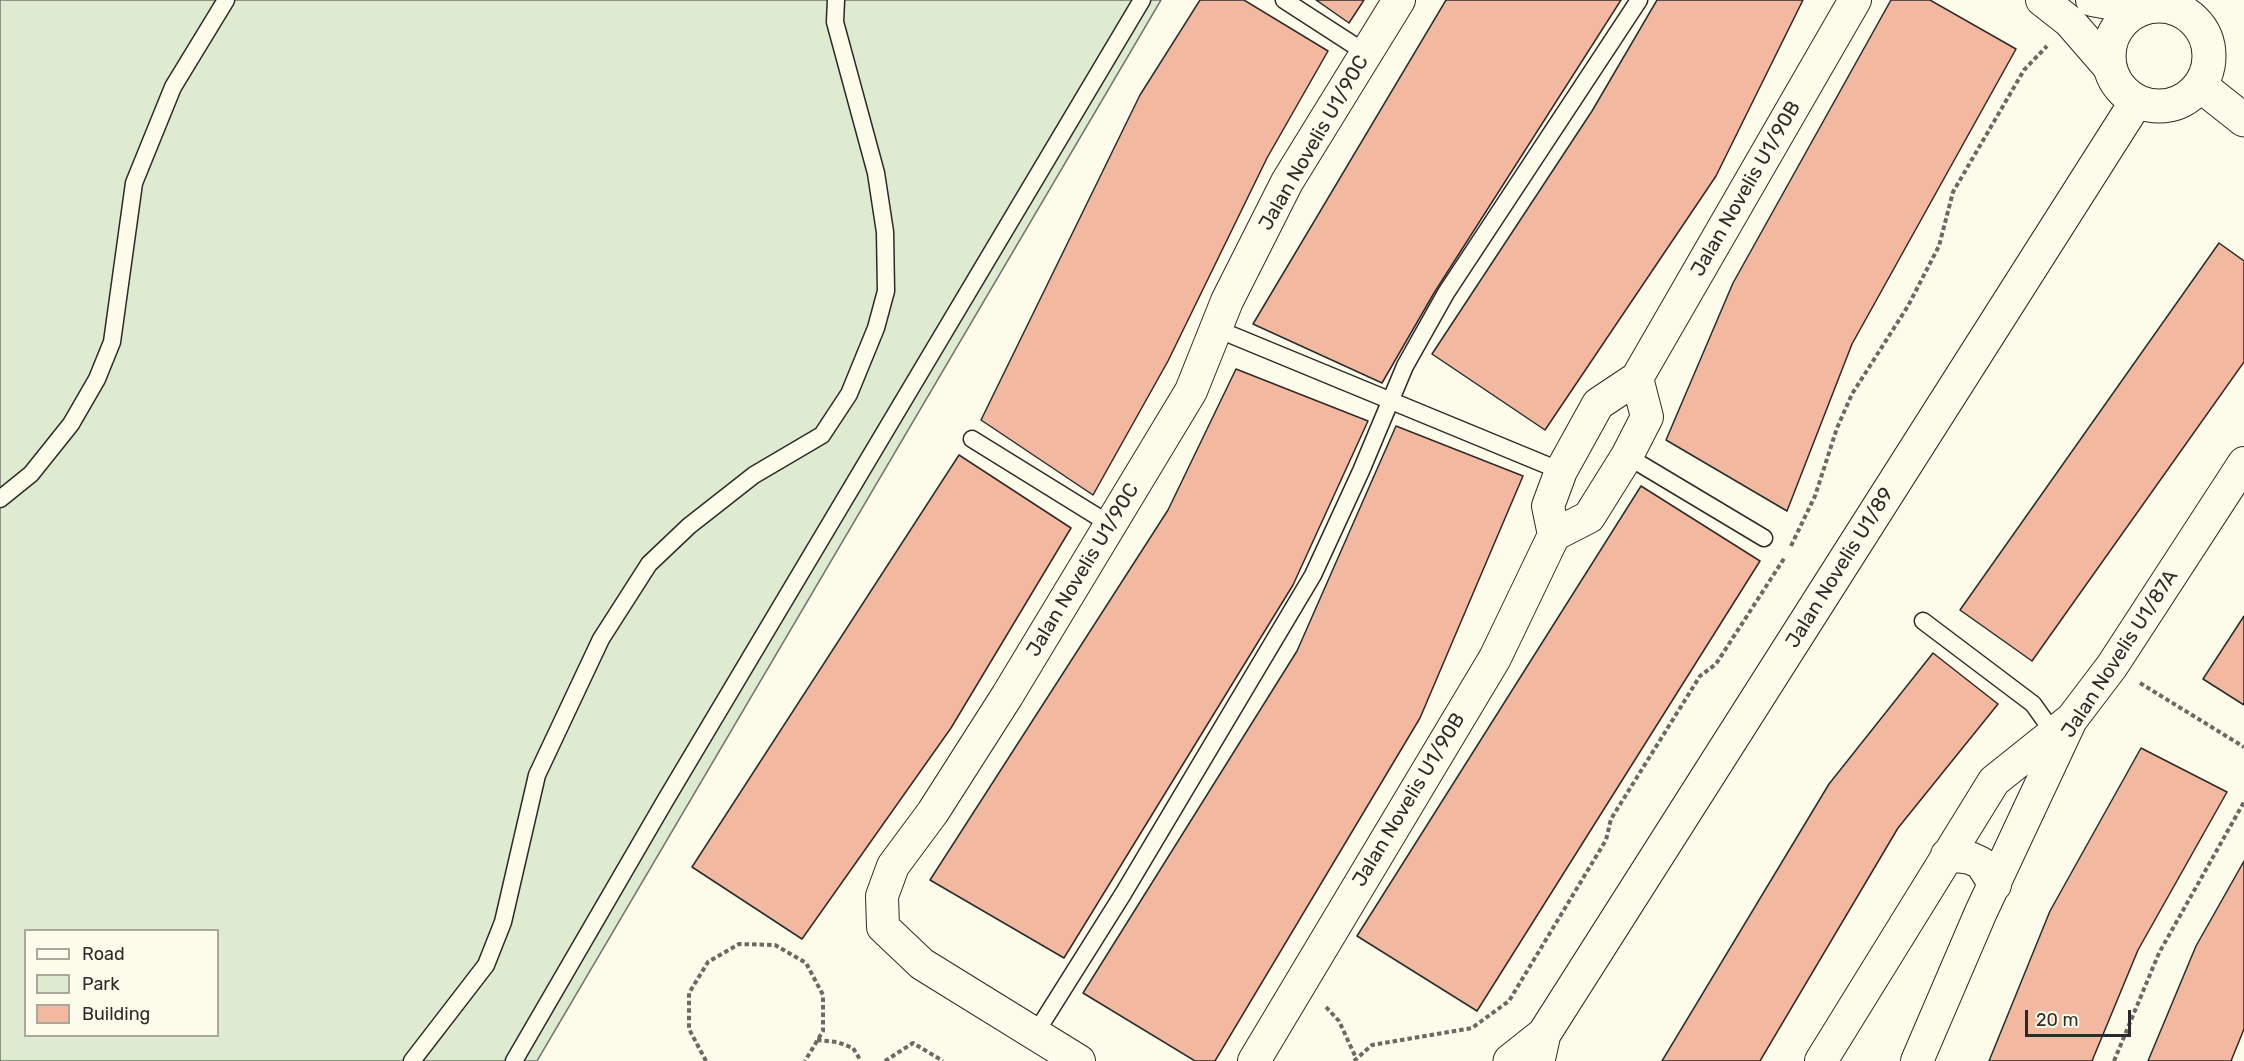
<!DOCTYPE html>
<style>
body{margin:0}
#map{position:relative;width:2244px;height:1061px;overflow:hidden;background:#fdfbea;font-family:Rubik,sans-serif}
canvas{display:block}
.legend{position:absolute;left:24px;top:929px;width:195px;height:108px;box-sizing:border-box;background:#fdfbea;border:2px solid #a9a89e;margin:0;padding:8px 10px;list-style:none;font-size:18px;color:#2b2b2b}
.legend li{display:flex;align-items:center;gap:12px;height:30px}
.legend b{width:30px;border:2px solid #a9a89e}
.scale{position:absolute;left:2025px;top:1010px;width:106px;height:27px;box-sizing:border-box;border:3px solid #2b2b2b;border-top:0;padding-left:8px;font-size:18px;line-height:21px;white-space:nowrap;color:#2b2b2b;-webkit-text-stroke:4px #fdfbea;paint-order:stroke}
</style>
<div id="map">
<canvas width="2244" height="1061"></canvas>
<ul class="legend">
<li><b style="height:8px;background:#fdfbea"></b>Road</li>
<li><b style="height:16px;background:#deebd1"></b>Park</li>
<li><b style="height:16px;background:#f2b8a0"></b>Building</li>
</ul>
<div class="scale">20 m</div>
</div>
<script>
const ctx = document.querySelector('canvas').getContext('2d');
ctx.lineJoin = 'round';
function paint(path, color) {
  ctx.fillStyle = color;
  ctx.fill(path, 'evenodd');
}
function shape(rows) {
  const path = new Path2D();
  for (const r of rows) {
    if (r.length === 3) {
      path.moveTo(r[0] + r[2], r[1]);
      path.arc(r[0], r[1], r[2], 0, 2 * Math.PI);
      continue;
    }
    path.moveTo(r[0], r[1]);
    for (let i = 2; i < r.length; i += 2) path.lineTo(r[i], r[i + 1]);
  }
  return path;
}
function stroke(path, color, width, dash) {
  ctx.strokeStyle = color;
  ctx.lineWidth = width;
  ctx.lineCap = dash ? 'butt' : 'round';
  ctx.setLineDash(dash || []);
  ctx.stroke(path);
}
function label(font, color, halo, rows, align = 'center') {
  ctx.font = font + ' Rubik,sans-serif';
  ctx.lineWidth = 4.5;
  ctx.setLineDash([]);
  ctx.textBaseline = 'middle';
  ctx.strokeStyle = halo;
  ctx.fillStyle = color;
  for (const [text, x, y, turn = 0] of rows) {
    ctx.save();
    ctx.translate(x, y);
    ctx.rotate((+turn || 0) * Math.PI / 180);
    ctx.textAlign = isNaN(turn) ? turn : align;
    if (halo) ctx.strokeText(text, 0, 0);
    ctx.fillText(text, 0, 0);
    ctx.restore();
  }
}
const green = shape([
 [0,0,1161,0,537,1061,0,1061,0,0],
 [26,930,218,930,218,1036,26,1036,26,930]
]);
const building = shape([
 [1200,0,1244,0,1328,51,1267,158,1168,361,1093,495,981,420,1140,95,1200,0],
 [1316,0,1364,0,1349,23,1316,0],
 [1446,0,1621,0,1434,293,1382,383,1253,324,1446,0],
 [1657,0,1803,0,1716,176,1545,430,1432,354,1592,111,1657,0],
 [1891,0,1930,0,2016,49,1852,344,1787,511,1666,440,1733,283,1891,0],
 [2219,243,2244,261,2244,362,2032,661,1960,610,2219,243],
 [1236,369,1368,421,1293,585,1064,958,930,880,1168,510,1236,369],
 [1396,426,1523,476,1420,718,1215,1061,1195,1061,1083,993,1297,651,1396,426],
 [959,455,1071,528,951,728,802,939,692,867,959,455],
 [1641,486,1760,561,1477,1011,1357,936,1641,486],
 [2244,616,2244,705,2203,679,2244,616],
 [1933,653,1998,704,1898,828,1760,1061,1662,1061,1829,784,1933,653],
 [2141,748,2227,792,2138,950,2092,1061,1989,1061,2050,911,2141,748],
 [2244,861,2244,1029,2231,1061,2148,1061,2196,946,2244,861]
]);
const path = shape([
 [1791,546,1815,496,1837,428,1852,394,1908,306,1939,246,1953,192,2024,70,2047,46],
 [2140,683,2244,747],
 [1326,1007,1339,1021,1356,1058],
 [817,1040,837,1042,853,1048,861,1061],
 [706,1061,689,1029,689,993,708,962,739,944,775,945,806,963,823,995,823,1031,805,1061],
 [885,1061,913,1043,943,1061],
 [1354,1061,1372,1045,1472,1028,1509,1001,1606,840,1611,819,1700,676,1716,664,1785,557],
 [2114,1061,2159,953,2244,802]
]);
const lane = shape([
 [1284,0,1366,53],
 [1217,329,1561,471],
 [972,439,1111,525],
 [1627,456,1764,538],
 [0,499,31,474,71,424,97,379,112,342,134,183,173,87,226,0],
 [1923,621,2033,704,2053,732,2060,736],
 [1035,1034,1123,894,1313,575,1361,471,1405,366,1446,293,1639,0],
 [412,1061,486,965,503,922,537,775,601,639,649,564,689,526,754,475,822,435,849,394,876,328,886,291,885,232,876,173,835,22,836,0],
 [514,1061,665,801,1142,0]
]);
const street = shape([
 [2042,0,2070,22,2109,67],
 [2092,0,2141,9],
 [2174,7,2177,0],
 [1554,535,1548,506,1561,471,1598,404,1637,378,1855,0],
 [1947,855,1970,858,1981,863,1995,885],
 [1079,1061,922,964,883,927,882,896,893,866,933,812,1007,696,1191,391,1227,301,1287,182,1399,0],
 [1254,1061,1495,658,1554,535,1589,517,1627,456,1647,417,1637,378],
 [1821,1061,1994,781,2069,721],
 [1917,1061,1981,912,2071,720,2112,666,2244,463]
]);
const secondary = shape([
 [2159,56,50],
 [2201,86,2244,120],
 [1510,1061,1544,1034],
 [1538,1061,1544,1034,2136,102]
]);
const streetNames = [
 ["Jalan Novelis U1/90C",1314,143,-60],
 ["Jalan Novelis U1/90B",1746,189,-60],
 ["Jalan Novelis U1/89",1840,568,-58],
 ["Jalan Novelis U1/90C",1083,570,-59],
 ["Jalan Novelis U1/87A",2120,654,-57],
 ["Jalan Novelis U1/90B",1409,800,-59]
];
paint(green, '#deebd1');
stroke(green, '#74746e', 1.5);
paint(building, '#f2b8a0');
stroke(building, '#2b2b2b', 1.5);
stroke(lane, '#2b2b2b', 19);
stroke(street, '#2b2b2b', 34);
stroke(secondary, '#2b2b2b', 35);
stroke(path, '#6a6964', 4, [4.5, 3]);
stroke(lane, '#fdfbea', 16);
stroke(street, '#fdfbea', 32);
stroke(secondary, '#fdfbea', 33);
label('20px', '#2b2b2b', '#fdfbea', streetNames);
</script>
